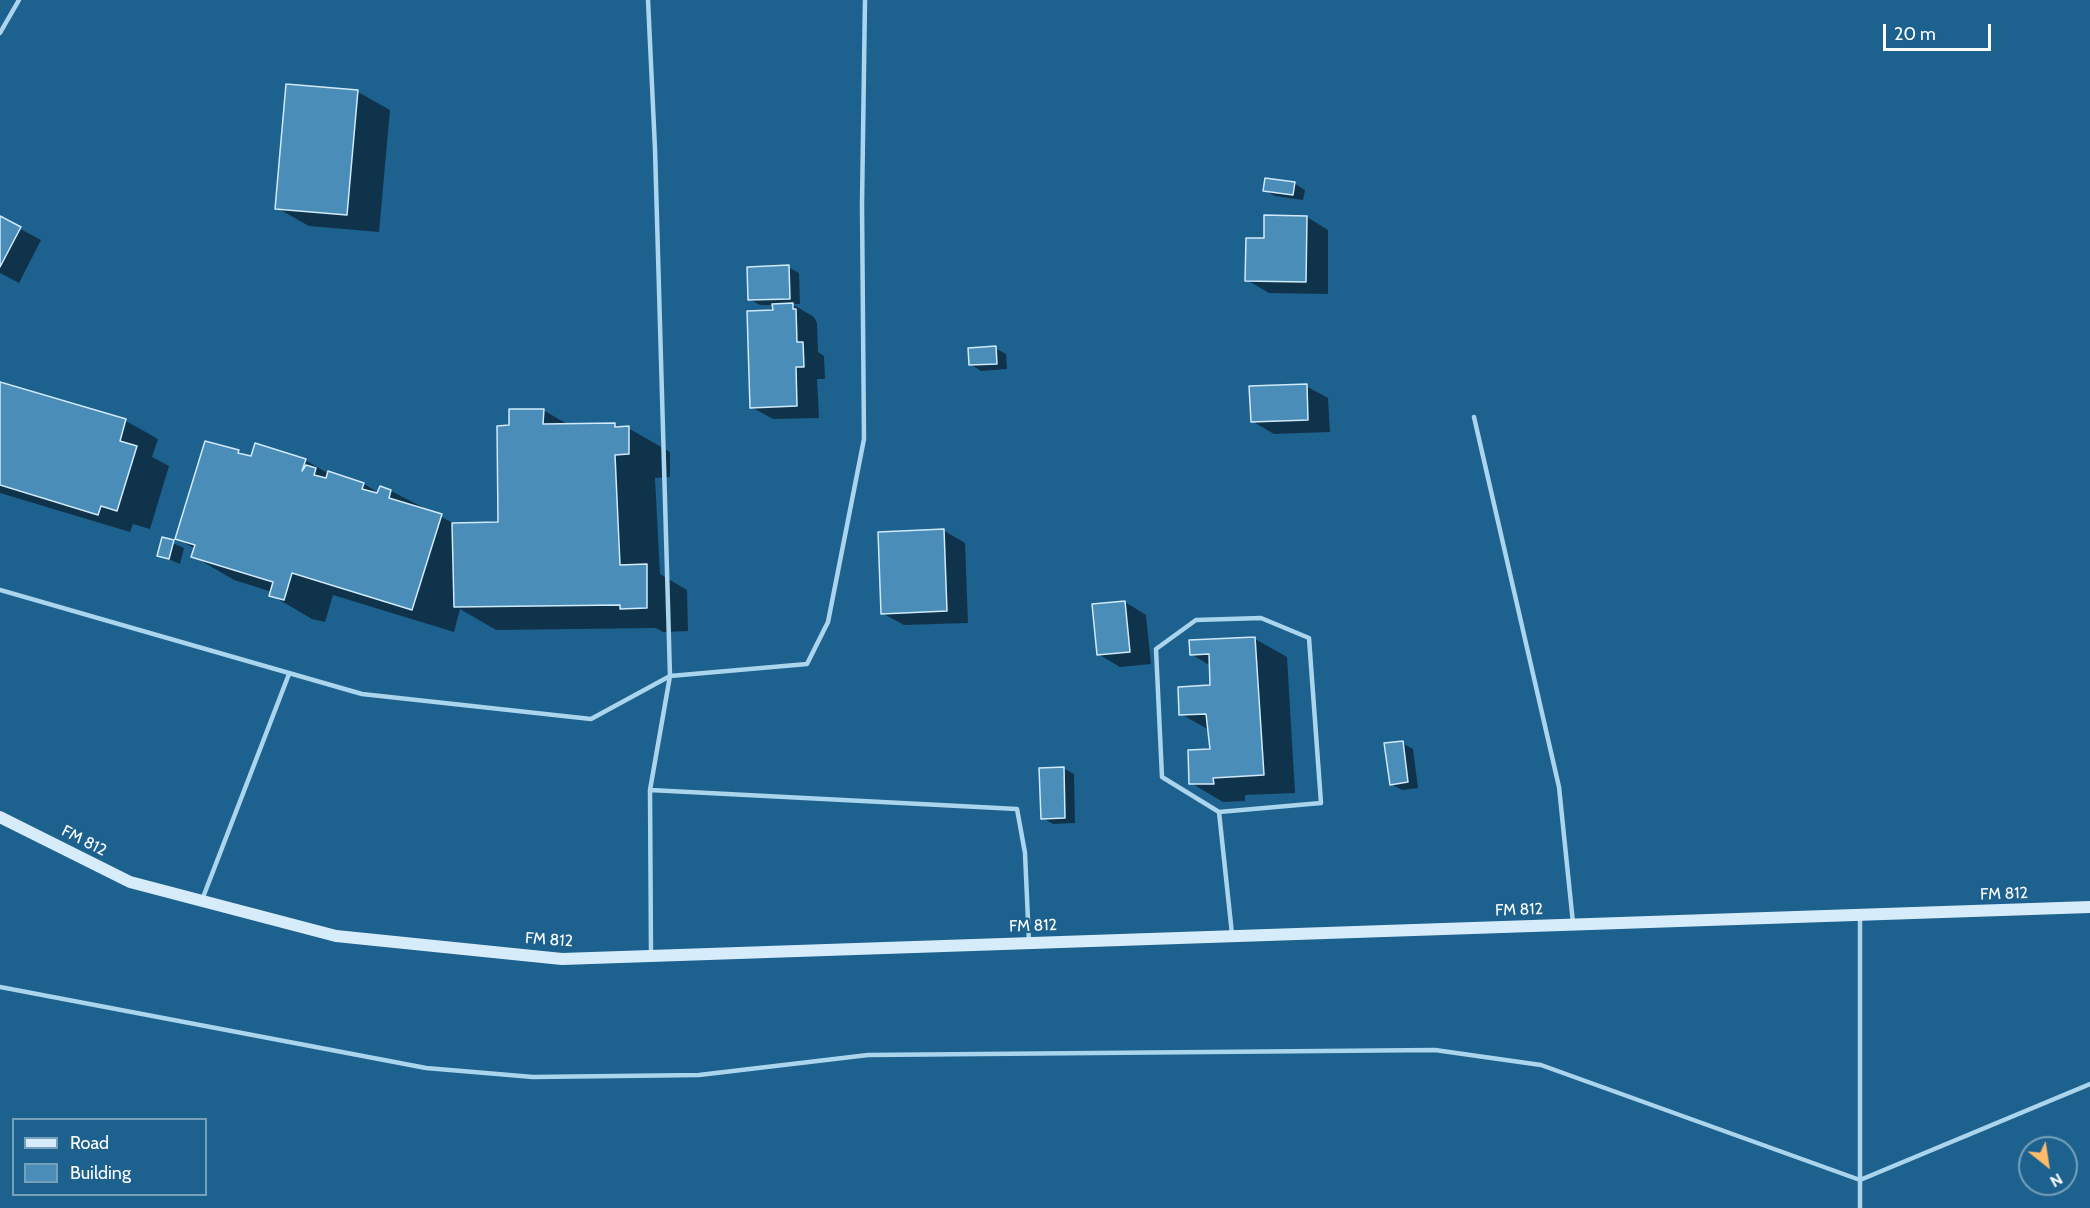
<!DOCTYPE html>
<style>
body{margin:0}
#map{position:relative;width:2090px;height:1208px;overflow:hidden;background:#1d618e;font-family:Cabin,sans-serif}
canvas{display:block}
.legend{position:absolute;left:12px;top:1118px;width:195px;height:78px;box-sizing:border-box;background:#1d618e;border:2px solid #77a0bb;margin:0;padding:8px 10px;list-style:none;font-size:18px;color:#fff}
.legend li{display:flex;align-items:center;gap:12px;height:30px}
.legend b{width:30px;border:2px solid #77a0bb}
.north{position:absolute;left:2018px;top:1136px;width:60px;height:60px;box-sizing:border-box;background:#1d618e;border:2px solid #77a0bb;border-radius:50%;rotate:150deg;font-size:16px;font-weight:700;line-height:24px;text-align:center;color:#fff}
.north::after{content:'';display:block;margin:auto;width:21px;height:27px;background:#fdba69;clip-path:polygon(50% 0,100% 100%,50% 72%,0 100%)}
.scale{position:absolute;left:1883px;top:24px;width:108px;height:27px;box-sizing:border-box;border:3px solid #fff;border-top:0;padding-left:8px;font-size:18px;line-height:21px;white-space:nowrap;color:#fff;-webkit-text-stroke:4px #1d618e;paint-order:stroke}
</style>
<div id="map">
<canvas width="2090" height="1208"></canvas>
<ul class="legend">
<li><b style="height:8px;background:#d7ecfa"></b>Road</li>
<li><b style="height:16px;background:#4a8db8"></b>Building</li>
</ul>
<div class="north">N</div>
<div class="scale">20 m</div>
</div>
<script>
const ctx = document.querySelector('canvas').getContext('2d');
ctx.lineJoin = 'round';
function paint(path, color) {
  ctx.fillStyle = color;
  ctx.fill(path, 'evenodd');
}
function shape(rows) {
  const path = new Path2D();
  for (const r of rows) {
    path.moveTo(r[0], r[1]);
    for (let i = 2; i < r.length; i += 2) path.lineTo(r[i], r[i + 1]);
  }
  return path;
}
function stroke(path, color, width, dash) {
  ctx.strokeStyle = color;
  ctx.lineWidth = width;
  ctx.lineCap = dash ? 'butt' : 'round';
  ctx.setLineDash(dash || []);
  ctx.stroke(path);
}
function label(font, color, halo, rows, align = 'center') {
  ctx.font = font + ' Cabin,sans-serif';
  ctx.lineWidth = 4.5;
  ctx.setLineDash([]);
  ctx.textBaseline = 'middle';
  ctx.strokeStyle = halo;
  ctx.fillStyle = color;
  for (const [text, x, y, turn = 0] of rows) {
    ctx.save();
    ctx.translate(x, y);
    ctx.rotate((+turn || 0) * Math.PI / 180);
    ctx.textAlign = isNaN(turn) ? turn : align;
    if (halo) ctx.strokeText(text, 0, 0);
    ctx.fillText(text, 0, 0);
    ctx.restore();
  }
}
const shadow = shape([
 [358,92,390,110,379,232,309,226,277,208],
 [1295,184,1305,190,1303,200,1275,196,1264,190],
 [1307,217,1328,230,1328,294,1269,293,1247,280,1265,239],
 [0,218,41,240,19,283,0,273],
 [788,267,799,273,800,304,792,304,814,317,817,323,818,352,824,356,825,379,817,379,819,418,773,419,751,407,774,311,774,305,760,305,749,299],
 [995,348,1006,354,1007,369,981,371,970,364],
 [0,383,126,421,158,439,152,457,169,466,150,529,133,524,130,532,0,493],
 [1306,386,1328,398,1330,432,1274,434,1252,421],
 [543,410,569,425,614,425,628,428,670,452,670,477,655,478,660,574,687,590,688,631,663,632,656,628,496,630,460,609,454,632,333,595,325,622,312,619,271,595,272,592,234,580,193,556,195,549,177,538,206,443,239,451,248,457,305,460,329,474,364,484,379,493,381,488,391,491,457,525,500,524,511,427],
 [943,530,965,543,968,623,904,625,882,613],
 [163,539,184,548,180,564,159,555],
 [1125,602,1146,615,1151,664,1120,667,1098,654],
 [1255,639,1287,657,1295,793,1245,795,1245,801,1223,802,1191,783,1212,750,1211,731,1181,714,1211,687,1211,666,1191,654],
 [1402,743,1413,749,1418,788,1402,790,1391,784],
 [1063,768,1074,774,1075,823,1053,824,1043,818]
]);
const building = shape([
 [286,84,358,90,347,215,275,209,286,84],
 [1265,178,1295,182,1293,195,1263,191,1265,178],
 [1264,215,1307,216,1306,282,1245,281,1246,238,1264,238,1264,215],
 [0,216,21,227,0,267,0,216],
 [789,265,790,299,748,300,747,267,789,265],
 [793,303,793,309,796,309,797,342,803,342,804,367,796,367,797,406,750,408,747,311,773,310,772,304,793,303],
 [996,346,997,364,969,365,968,348,996,346],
 [0,382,126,419,120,441,137,446,117,511,101,506,98,515,0,485,0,382],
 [1307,384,1308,420,1251,422,1249,386,1307,384],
 [509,409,544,409,543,424,615,423,615,427,629,426,629,454,615,455,620,565,647,564,647,608,620,609,620,605,454,607,452,523,498,522,497,426,509,425,509,409],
 [205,441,239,450,238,453,251,456,255,443,306,459,302,471,306,465,316,468,314,475,326,478,328,471,364,483,362,489,377,493,380,486,391,490,389,498,442,514,412,610,292,573,284,600,269,596,273,582,191,557,195,545,175,539,205,441],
 [944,529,947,611,881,614,878,532,944,529],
 [162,537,174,540,169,559,157,556,162,537],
 [1125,601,1130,652,1097,655,1092,604,1125,601],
 [1255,637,1264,775,1213,778,1214,784,1189,784,1188,750,1210,749,1206,714,1179,715,1178,687,1210,685,1209,654,1190,655,1189,640,1255,637],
 [1403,741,1408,782,1390,785,1384,743,1403,741],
 [1064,767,1065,818,1041,819,1039,768,1064,767]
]);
const service = shape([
 [648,0,655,149,670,676,650,790,1017,809,1025,853,1029,943],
 [0,33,19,0],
 [1474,417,1559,787,1573,923],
 [0,590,362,694,591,719,670,676,807,664,828,622,864,439,862,205,865,0],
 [650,790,651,955],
 [1219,812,1162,777,1156,649,1196,620,1261,618,1309,638,1321,803,1219,812,1232,934],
 [202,900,289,674],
 [0,987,426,1068,533,1077,699,1075,868,1055,1435,1050,1541,1065,1860,1180,2090,1084],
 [1860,1208,1860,915]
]);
const secondary = shape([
 [0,817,130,882,336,936,562,959,2090,907]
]);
const streetNames = [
 ["FM 812",84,841,27],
 ["FM 812",2004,894,-2],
 ["FM 812",1519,910,-2],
 ["FM 812",1033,926,-2],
 ["FM 812",549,940,4]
];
paint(shadow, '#0007');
paint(building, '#4a8db8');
stroke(building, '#d0eafa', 1.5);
stroke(service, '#abd4ed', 4.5);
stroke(secondary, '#d7ecfa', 12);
label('16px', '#fff', '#1d618e', streetNames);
</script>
